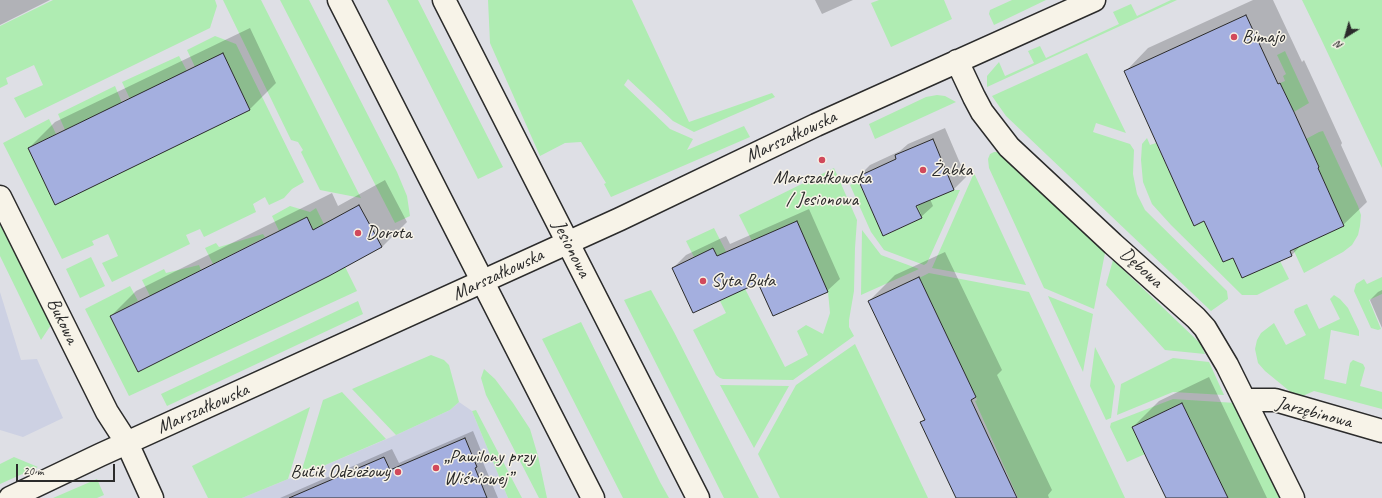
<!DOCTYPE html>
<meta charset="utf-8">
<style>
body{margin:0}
#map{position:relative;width:1382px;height:498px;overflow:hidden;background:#dedfe5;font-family:Caveat,sans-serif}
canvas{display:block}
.north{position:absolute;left:1326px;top:16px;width:40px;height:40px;-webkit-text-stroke:3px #f7f3e8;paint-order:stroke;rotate:217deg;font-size:11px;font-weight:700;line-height:16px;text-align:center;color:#2b2b2b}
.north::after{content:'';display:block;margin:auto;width:14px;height:18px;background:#2b2b2b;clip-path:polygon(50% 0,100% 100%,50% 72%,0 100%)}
.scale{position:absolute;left:16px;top:464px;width:99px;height:18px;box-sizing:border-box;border:2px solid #2b2b2b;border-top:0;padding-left:5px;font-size:12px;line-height:14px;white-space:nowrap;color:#2b2b2b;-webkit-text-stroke:3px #f7f3e8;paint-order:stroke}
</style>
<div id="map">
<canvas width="1382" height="498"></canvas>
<div class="north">N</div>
<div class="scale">20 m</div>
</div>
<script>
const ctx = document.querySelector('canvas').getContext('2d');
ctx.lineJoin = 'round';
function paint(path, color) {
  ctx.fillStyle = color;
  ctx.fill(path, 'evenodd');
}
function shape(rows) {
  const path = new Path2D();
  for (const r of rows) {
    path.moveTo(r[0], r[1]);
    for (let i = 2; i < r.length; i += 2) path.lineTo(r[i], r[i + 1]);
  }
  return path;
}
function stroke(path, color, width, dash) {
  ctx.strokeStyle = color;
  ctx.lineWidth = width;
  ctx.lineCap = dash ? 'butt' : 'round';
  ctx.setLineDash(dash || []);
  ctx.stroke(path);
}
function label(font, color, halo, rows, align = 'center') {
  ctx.font = font + ' Caveat,sans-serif';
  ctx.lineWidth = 3;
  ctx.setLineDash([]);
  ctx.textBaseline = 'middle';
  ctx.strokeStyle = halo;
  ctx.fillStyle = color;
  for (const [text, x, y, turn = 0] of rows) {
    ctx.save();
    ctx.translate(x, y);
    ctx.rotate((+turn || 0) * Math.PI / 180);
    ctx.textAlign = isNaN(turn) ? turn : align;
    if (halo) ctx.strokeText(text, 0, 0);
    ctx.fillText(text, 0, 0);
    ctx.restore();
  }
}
const built = shape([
 [0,292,21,360,37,359,63,418,23,437,0,430],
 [459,402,472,411,508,498,242,498,288,479,300,476,396,435,450,410]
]);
const green = shape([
 [53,0,215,0,217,6,210,28,25,118,14,98,43,85,34,65,6,78,8,84,0,88,0,26],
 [223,0,261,0,361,198,320,190,301,152,303,150,298,142,291,140],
 [280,0,309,0,397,172,407,196,410,216,395,223],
 [387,0,418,0,503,167,478,179],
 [488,0,632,0,689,122,772,93,775,97,694,132,673,121,628,79,624,85,670,129,693,139,687,150,744,126,750,137,611,197,604,184,606,183,581,142,565,143,540,156,490,43],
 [879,0,944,0,952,19,891,47,871,3],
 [1012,0,1046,0,994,25,989,14,990,10],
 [1171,0,1177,0,987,87,987,76,999,62,1005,76,1034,63,1028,51,1040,46,1046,58,1119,24,1113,12,1131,4,1137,16],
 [1302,0,1382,0,1382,168,1322,41],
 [215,36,236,44,304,182,292,189,284,198,269,205,265,197,253,204,256,212,204,237,200,229,186,235,190,244,112,282,102,263,118,256,108,234,92,241,94,245,62,259,3,143,49,119,56,134,28,148,55,204,250,110,223,54,195,67,187,50],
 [1285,51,1309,103,1294,112,1280,83,1285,81,1283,76,1286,74,1277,55],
 [1087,53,1126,133,1096,123,1093,132,1130,144,1134,150,1133,174,1137,194,1145,210,1227,291,1228,299,1211,311,1006,116,992,96],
 [179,56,187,71,130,99,122,82],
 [115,86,122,103,65,130,58,114],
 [937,95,945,96,956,102,875,139,869,124,926,97],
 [1323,131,1358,206,1361,215,1360,226,1358,235,1352,245,1343,252,1304,273,1293,249,1344,226,1318,168,1319,167,1306,139,1319,132],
 [1147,138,1150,145,1156,143,1194,226,1204,221,1223,262,1233,258,1242,278,1280,261,1289,279,1257,295,1242,295,1171,225,1152,204,1143,182,1141,160,1142,144],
 [994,152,999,152,1105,253,1094,309,1044,288,989,168,988,159,990,154],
 [834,168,857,220,855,248,854,291,849,320,849,327,854,336,793,380,723,379,720,378,716,375,693,330,726,313,720,301,734,294,714,249,694,257,686,241,714,228,785,367,808,355,797,331,806,325,823,334,830,313,828,292,752,241,739,215],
 [974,173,1026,285,932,268],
 [858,181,884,236,922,218,916,206,954,190,960,190,927,263,924,265,884,250,871,232,850,185],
 [290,206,310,212,316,208,357,291,129,396,85,309,130,286,138,301,110,316,138,372,335,273,307,217,279,231,272,216],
 [0,226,1,226,20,262,51,325,41,340,0,256],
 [862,230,881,255,919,269,861,295],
 [263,234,265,237,213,264,205,248,216,243,219,247],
 [91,257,105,286,80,298,66,269],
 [1113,260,1201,344,1205,354,1165,350,1106,285],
 [199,265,201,270,150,296,142,280,164,269,166,273],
 [929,273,1029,292,1125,498,1018,498,975,401,977,400,919,278],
 [1382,277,1382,294,1369,300,1381,329,1378,330,1371,328,1354,291,1356,284,1364,279,1367,284],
 [651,290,674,332,759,498,724,498,624,300],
 [1334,295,1340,299,1348,308,1359,331,1359,336,1331,330,1324,379,1346,384,1350,363,1353,360,1363,364,1365,368,1360,386,1382,392,1382,409,1314,391,1298,398,1265,371,1258,363,1255,349,1257,340,1261,333,1274,323,1286,345,1306,335,1294,312,1295,309,1307,304,1319,329,1340,319,1330,299],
 [1048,296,1093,314,1083,372],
 [358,301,363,314,167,406,161,394],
 [581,322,660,482,669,498,623,498,542,339],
 [855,344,928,498,780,498,758,454,796,385],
 [1095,347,1115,386,1111,418,1106,420,1090,386],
 [431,355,444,360,449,365,459,402,450,410,396,435,352,389],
 [1173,358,1209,362,1224,395,1173,392,1117,415,1121,384],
 [484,369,495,379,513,403,530,429,538,456,547,498,539,498,486,395,481,378],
 [720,385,789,386,754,448],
 [342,392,386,439,300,476,323,400],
 [1173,399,1236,403,1281,498,1228,498,1182,403,1132,427,1145,454,1127,462,1110,427,1111,423],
 [310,407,288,479,242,498,208,498,192,466],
 [476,410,522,498,508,498,472,411],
 [14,457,38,467,0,484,0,464],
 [97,479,104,495,97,498,53,498]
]);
const shadow = shape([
 [0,0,50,0,0,25],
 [815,0,853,0,822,14],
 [1253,0,1273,0,1302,62,1304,60,1317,88,1342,143,1341,145,1367,202,1343,225,1303,243,1292,255,1243,277,1233,257,1205,220,1125,72,1148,48],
 [250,28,276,83,250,109,56,203,29,148,55,122],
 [945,128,966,177,954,189,930,199,933,206,921,217,858,177,870,165,900,151,908,144],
 [915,201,921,214,919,214,913,202],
 [385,180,407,222,382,247,111,316,136,291,332,193,338,206],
 [809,209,840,279,827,291,759,282,673,268,686,255,726,236,730,244],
 [945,252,1002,370,997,375,1052,490,1048,495,1049,498,957,498,921,422,925,419,869,301,895,275],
 [1382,290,1382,328,1370,300,1378,292],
 [1209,377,1267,498,1167,498,1133,427,1159,401],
 [473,431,484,458,482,460,498,498,280,498,392,449,399,463]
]);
const building = shape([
 [1246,15,1278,84,1280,83,1294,112,1319,167,1318,168,1344,226,1290,251,1292,256,1242,278,1233,258,1223,262,1204,221,1194,226,1124,71,1246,15],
 [223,53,250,110,55,205,28,148,223,53],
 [933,139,954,190,916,206,922,218,883,236,857,177,896,159,895,155,933,139],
 [359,205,382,247,329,276,138,372,110,316,307,217,313,230,359,205],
 [797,221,828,292,773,316,758,283,693,313,672,268,713,248,717,256,797,221],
 [919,277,976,397,971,400,1017,498,956,498,920,422,925,420,868,301,919,277],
 [1182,403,1228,498,1166,498,1148,461,1132,427,1182,403],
 [465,438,477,467,475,468,487,498,289,498,384,457,390,470,465,438]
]);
const minor = shape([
 [957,61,974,97,982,112,1009,147,1113,244,1196,318,1205,328,1227,365,1293,498],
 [0,197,107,412,127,443,152,498],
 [1245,400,1275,400,1382,431],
 [10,498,100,455,620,219,816,125,1094,0]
]);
const primary = shape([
 [339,0,593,498],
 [444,0,698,498]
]);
const markers = [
 [1234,37,4,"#d1495b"],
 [822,160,4,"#d1495b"],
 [923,170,4,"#d1495b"],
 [358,233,4,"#d1495b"],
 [703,281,4,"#d1495b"],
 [436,468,4,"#d1495b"],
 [398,472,4,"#d1495b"]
];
const poiNames = [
 ["Bimajo",1242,37],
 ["Żabka",931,170],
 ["Marszałkowska",822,178,"center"],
 ["/ Jesionowa",822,200,"center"],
 ["Dorota",366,233],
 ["Syta Buła",711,281],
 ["„Pawilony przy",444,457],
 ["Wiśniowej”",444,479],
 ["Butik Odzieżowy",390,472,"right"]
];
const streetNames = [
 ["Marszałkowska",791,137,-25],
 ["Jesionowa",571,249,63],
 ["Dębowa",1141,268,42],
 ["Marszałkowska",498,275,-25],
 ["Bukowa",62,321,64],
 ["Marszałkowska",203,409,-24],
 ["Jarzębinowa",1314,413,15]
];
paint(built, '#cdd1e3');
paint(green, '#afecb2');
paint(shadow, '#0003');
paint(building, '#a4afdf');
stroke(building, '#2b2b2b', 1);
stroke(minor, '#2b2b2b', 25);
stroke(primary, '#2b2b2b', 25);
stroke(minor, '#f7f3e8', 22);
stroke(primary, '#f7f3e8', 22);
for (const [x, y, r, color] of markers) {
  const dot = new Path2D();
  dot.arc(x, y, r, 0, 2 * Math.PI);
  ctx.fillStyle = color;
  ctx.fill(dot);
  stroke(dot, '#f7f3e8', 1.5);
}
label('19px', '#2b2b2b', '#f7f3e8', poiNames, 'left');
label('19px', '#2b2b2b', '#f7f3e8', streetNames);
</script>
